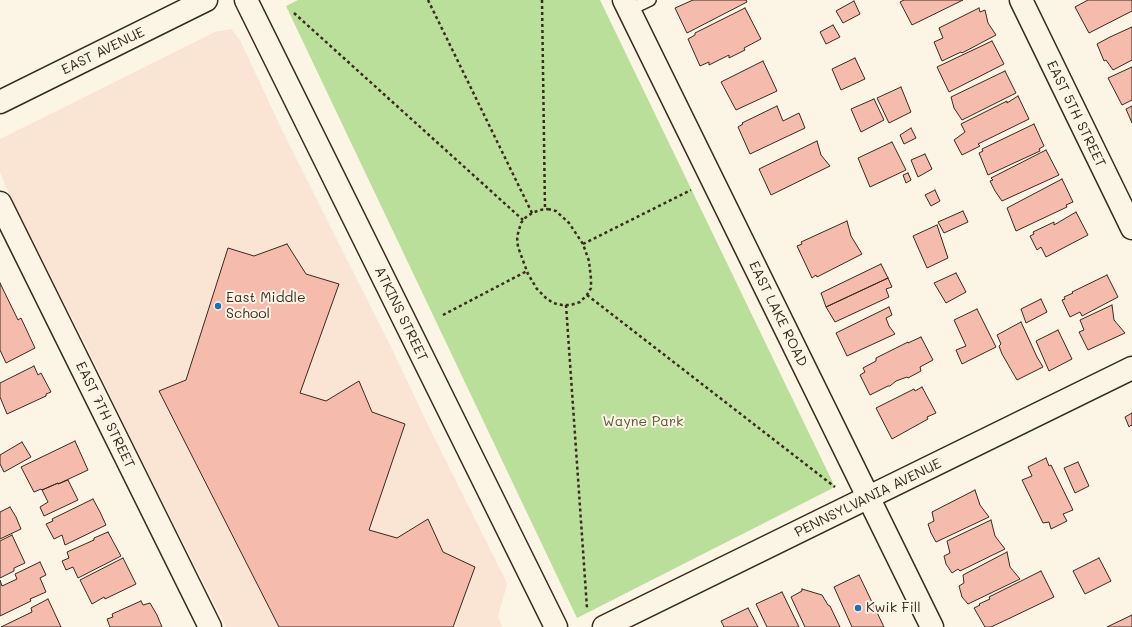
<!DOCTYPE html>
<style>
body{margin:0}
canvas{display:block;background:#fcf5e5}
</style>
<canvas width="1132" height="627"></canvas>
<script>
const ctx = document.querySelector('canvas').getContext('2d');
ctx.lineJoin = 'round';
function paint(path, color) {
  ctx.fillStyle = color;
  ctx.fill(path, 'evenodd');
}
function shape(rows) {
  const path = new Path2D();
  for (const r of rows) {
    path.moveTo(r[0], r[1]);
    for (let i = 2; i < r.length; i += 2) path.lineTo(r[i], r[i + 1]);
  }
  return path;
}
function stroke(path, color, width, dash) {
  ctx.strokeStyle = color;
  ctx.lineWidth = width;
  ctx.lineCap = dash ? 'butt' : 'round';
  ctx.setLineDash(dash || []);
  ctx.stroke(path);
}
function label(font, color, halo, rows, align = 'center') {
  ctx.font = font + ' Mali,sans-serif';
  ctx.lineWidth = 4;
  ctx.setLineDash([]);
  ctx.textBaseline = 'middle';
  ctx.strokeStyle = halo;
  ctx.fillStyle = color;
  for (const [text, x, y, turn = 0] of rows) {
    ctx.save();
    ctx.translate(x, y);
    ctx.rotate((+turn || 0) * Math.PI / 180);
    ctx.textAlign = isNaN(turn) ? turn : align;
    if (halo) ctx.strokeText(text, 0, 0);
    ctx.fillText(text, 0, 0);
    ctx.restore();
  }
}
const built = shape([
 [231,29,240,40,283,132,393,351,429,427,504,577,507,584,498,617,502,627,226,627,139,455,84,341,11,199,0,172,0,139,215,32]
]);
const green = shape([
 [298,0,600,0,835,487,577,618,286,6]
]);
const building = shape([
 [693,0,746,0,747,2,687,33,675,8,693,0],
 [904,0,963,0,912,25,900,2,904,0],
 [1088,0,1132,0,1132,11,1089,33,1075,7,1088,0],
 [854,1,860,14,843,23,836,11,854,1],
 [745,8,761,39,744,48,745,50,729,58,729,55,709,65,709,62,700,66,688,39,695,35,695,33,745,8],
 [979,8,980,12,985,10,988,23,996,35,962,53,961,52,942,61,934,42,943,38,939,28,979,8],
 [833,25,840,37,826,44,820,32,833,25],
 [1132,27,1132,60,1113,70,1106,60,1104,61,1097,44,1110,37,1132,27],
 [992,41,1004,64,949,92,937,67,992,41],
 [855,58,865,79,841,90,832,69,855,58],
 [763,61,777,91,736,110,721,82,763,61],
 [1132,67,1132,100,1122,105,1108,78,1132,67],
 [1005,71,1016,93,962,120,954,108,951,97,1005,71],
 [901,87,911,112,889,123,877,98,901,87],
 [1018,96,1029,119,978,144,980,146,962,155,954,140,965,132,961,124,1007,101,1007,103,1018,96],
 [874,99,884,120,861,132,851,109,874,99],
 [777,106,783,121,799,113,805,128,750,154,738,127,743,124,742,123,777,106],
 [1132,106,1132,123,1126,109,1132,106],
 [1034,124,1044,146,1039,149,1040,151,988,175,979,153,983,151,982,149,1034,124],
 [911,128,916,138,904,144,900,135,911,128],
 [817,141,821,155,830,166,771,195,759,169,817,141],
 [892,142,906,170,870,187,858,158,892,142],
 [1046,150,1059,175,1002,201,995,191,990,181,993,180,991,178,1046,150],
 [925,154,932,169,918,177,911,160,925,154],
 [908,173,911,180,906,183,903,175,908,173],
 [1062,179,1073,202,1066,205,1067,207,1016,231,1007,208,1062,179],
 [935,190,940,201,931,206,925,195,935,190],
 [963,211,968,222,944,233,938,222,963,211],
 [1076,212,1088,235,1046,257,1041,247,1037,250,1030,236,1034,234,1033,232,1054,222,1054,225,1076,212],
 [847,221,851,236,862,254,817,277,816,275,812,278,797,246,802,244,801,242,847,221],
 [937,225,948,258,927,268,913,236,937,225],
 [287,244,306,274,339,284,300,393,326,401,359,381,372,412,405,424,369,530,397,538,428,519,443,552,475,567,453,627,279,627,159,391,186,380,228,248,254,256,287,244],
 [881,264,888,278,826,307,821,293,881,264],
 [956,273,966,292,946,303,934,283,956,273],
 [1107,275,1118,297,1082,316,1080,312,1070,317,1062,300,1065,299,1064,297,1073,293,1072,292,1107,275],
 [888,278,892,287,886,289,889,297,835,322,826,307,888,278],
 [0,283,18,320,21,318,35,348,6,363,0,350,0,283],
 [1041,299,1047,312,1026,323,1021,309,1041,299],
 [1112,305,1114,320,1125,333,1088,350,1079,332,1084,330,1080,320,1112,305],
 [889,307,892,315,886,318,889,326,895,334,847,356,836,333,889,307],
 [977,309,996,347,962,364,956,350,966,346,954,320,977,309],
 [1021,322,1037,357,1043,367,1017,380,1002,354,999,346,1001,344,997,335,1021,322],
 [1058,330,1072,359,1049,371,1036,341,1058,330],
 [921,337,933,360,920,367,921,371,908,378,907,377,896,381,890,386,888,386,870,395,860,375,865,372,863,368,876,361,876,358,908,342,908,343,921,337],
 [34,366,38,375,41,373,51,392,46,394,46,396,7,414,0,397,0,383,34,366],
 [922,387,936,413,927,417,928,419,892,439,876,408,914,389,915,391,922,387],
 [1132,413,1132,426,1131,425,1129,427,1125,417,1132,413],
 [75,441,88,470,58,484,58,483,42,490,41,489,34,492,21,467,75,441],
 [22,442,31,457,4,472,0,464,0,455,22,442],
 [1046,458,1049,466,1051,465,1073,510,1063,514,1067,521,1051,529,1049,522,1043,523,1022,480,1032,476,1028,467,1046,458],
 [1078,462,1089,486,1075,493,1064,468,1078,462],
 [68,480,78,500,44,516,40,507,48,502,42,490,58,483,58,484,68,480],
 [975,490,980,505,989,517,936,542,931,533,928,524,934,521,932,512,975,490],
 [93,499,100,512,106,525,65,545,62,535,54,539,46,524,53,521,52,519,93,499],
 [10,507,16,517,21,529,0,539,0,512,10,507],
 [991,520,995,536,1005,549,960,571,958,569,952,573,946,564,944,556,950,553,947,541,991,520],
 [108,532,121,556,78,578,73,567,66,570,62,561,69,558,67,552,94,540,94,538,108,532],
 [12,535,25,563,14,568,14,571,0,578,0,541,12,535],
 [1007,552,1010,567,1020,579,968,604,962,597,959,586,964,583,963,575,1007,552],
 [123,558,136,584,105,599,104,597,92,604,80,580,123,558],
 [1099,558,1111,581,1085,594,1073,571,1099,558],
 [40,562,46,575,40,578,46,592,30,599,31,601,0,616,0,580,2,586,17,579,15,574,40,562],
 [1041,571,1054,597,1008,619,991,627,985,627,974,608,980,605,979,604,990,599,989,597,1041,571],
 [859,575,884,627,852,627,834,587,859,575],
 [802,589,822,595,828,605,830,606,840,627,805,627,791,597,802,591,802,589],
 [782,592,799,627,767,627,756,604,782,592],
 [48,599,61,627,1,627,32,612,31,608,48,599],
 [141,601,143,605,150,603,157,615,162,627,110,627,107,619,113,617,112,614,141,601],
 [748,608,758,627,724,627,721,621,748,608],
 [1132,615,1132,627,1107,627,1132,615]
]);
const path = shape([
 [428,0,532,213],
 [542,0,545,209],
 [294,13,523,220],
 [548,209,556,211,569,223,583,244,589,261,591,279,591,288,587,295,580,302,571,305,562,305,553,303,546,298,537,289,528,274,518,247,517,237,521,223,525,218,532,213,540,210,548,209],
 [583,244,691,190],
 [587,295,835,487],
 [566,305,587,608],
 [443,315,527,271]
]);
const lane = shape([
 [629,10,650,0]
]);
const street = shape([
 [246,0,556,627],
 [1021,0,1132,228],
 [0,203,210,627],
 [604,627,1132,368]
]);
const secondary = shape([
 [624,0,932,627],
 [0,102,206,0]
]);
const markers = [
 [218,306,4,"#1f6fb2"],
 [858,608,4,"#1f6fb2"]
];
const streetNames = [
 ["EAST AVENUE",103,51,-26],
 ["EAST 5TH STREET",1076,114,64],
 ["ATKINS STREET",401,314,64],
 ["EAST LAKE ROAD",778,314,64],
 ["EAST 7TH STREET",105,415,64],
 ["PENNSYLVANIA AVENUE",868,498,-26]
];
const poiNames = [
 ["East Middle",226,298],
 ["School",226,314],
 ["Kwik Fill",866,608]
];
const parkNames = [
 ["Wayne Park",643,422]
];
paint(built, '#fae4d4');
paint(green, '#badf9a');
paint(building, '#f5bbad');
stroke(building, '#3b2a1e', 1);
stroke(lane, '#3b2a1e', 14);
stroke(street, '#3b2a1e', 25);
stroke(secondary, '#3b2a1e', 25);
stroke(path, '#3b2a1e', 2.5, [3, 3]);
stroke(lane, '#fcf5e5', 11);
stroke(street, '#fcf5e5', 22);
stroke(secondary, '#fcf5e5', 22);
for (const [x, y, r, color] of markers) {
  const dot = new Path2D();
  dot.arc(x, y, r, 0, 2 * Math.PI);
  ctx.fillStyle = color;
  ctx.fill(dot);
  stroke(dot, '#fcf5e5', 1.5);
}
label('14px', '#3b2a1e', '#fcf5e5', streetNames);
label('14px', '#3b2a1e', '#fcf5e5', poiNames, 'left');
label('14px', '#5b573d', '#fcf5e5', parkNames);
</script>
